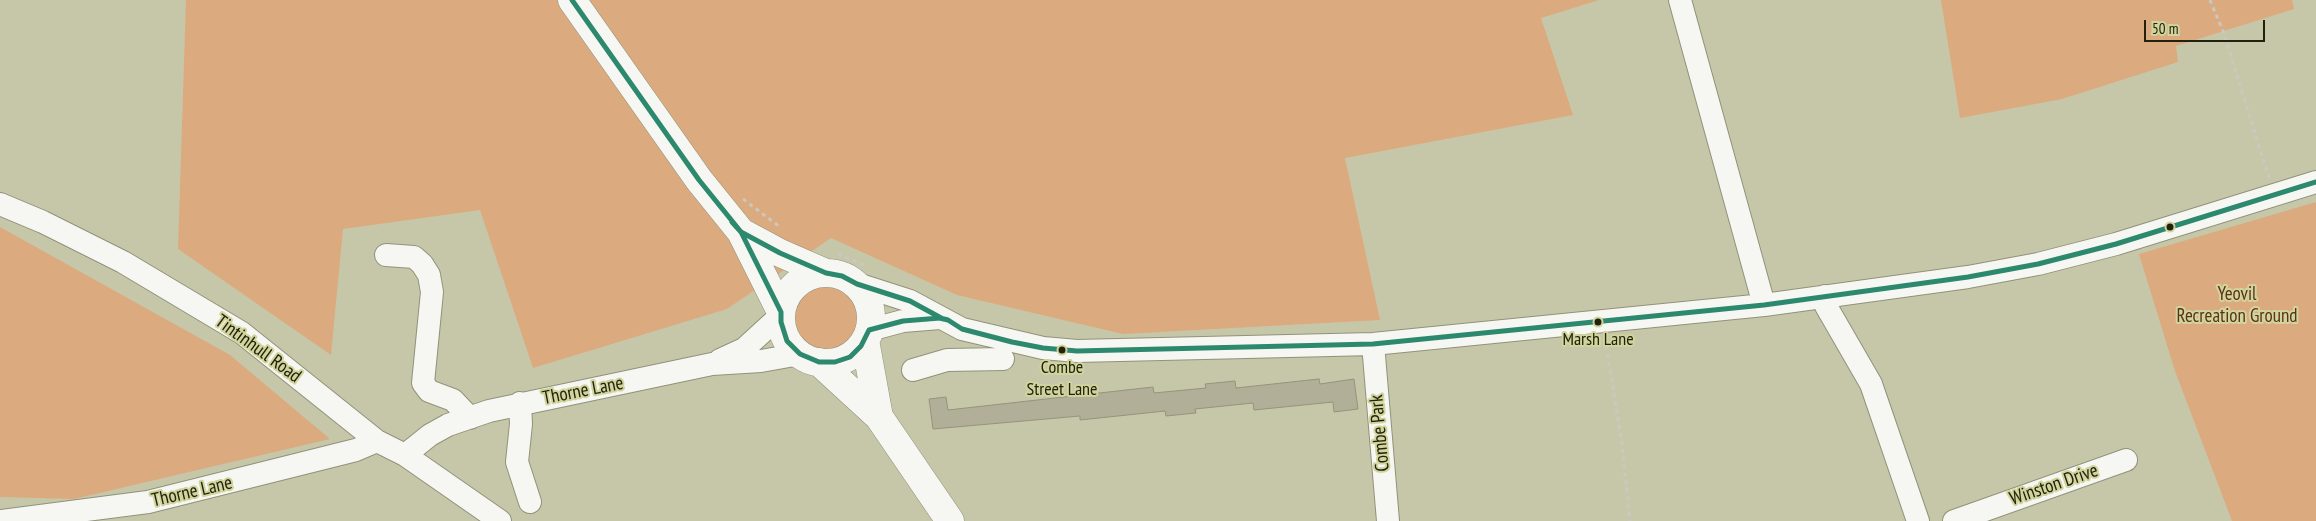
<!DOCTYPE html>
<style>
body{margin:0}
#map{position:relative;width:2316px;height:521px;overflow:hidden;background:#c6c7a9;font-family:"PT Sans Narrow",sans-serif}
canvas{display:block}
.scale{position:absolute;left:2144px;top:20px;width:121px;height:22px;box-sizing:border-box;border:2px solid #22220c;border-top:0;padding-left:6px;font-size:15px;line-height:18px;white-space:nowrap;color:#22220c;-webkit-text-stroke:4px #d1d49c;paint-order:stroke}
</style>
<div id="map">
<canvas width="2316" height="521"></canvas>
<div class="scale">50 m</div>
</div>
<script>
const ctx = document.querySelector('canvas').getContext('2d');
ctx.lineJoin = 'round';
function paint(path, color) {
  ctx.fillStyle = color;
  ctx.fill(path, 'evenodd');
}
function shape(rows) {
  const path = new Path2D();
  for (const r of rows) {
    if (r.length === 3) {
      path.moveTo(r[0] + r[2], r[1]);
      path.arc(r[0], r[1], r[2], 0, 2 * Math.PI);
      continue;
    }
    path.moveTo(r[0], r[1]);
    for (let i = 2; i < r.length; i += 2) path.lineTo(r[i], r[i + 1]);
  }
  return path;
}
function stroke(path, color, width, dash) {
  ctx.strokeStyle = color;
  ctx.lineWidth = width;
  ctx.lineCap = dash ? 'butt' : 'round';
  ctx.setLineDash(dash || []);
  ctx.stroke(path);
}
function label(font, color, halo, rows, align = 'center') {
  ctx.font = font + ' "PT Sans Narrow",sans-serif';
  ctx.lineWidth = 4;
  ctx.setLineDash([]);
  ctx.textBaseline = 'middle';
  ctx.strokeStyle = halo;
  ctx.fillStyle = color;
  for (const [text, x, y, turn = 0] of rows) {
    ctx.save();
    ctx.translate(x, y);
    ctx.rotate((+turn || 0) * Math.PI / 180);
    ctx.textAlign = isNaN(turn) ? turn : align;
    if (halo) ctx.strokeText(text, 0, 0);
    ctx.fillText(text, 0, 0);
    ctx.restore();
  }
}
const green = shape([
 [186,0,1599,0,1541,18,1573,115,1345,158,1380,320,1123,334,957,295,831,238,727,309,533,368,480,210,343,229,331,355,178,249],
 [1941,0,2292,0,2294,9,2176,46,2178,62,2062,99,1960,118],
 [2316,202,2316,521,2232,521,2175,371,2139,254],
 [0,227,230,355,330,439,74,499,0,497],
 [827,317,35]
]);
const building = shape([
 [1319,379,1320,384,1354,379,1358,409,1334,412,1333,402,1254,410,1253,403,1195,409,1196,413,1166,416,1165,411,1080,420,1080,416,933,429,929,399,946,397,948,410,1153,387,1154,393,1206,388,1205,384,1235,381,1236,388,1319,379]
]);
const path = shape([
 [2210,0,2223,31,2269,178],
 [743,199,780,227],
 [838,254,864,265],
 [1605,338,1622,444,1630,521]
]);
const minor = shape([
 [1680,0,1764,305],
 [0,204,43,222,123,262,242,333,377,441,405,455,500,521],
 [386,255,414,257,422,264,429,275,432,292,423,383,429,391,453,400,470,418],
 [857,284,910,301,962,329,1043,348,1077,351,1373,344,1764,305,1968,277,2038,264,2116,244,2316,182],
 [1825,296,1826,306,1871,384,1918,521],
 [869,330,903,321,940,318],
 [1373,344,1388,521],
 [720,360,744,349,780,316],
 [913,370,947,360,1003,359],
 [520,403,521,424,517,462,530,502],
 [405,455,430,435,448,425,489,411,712,364,761,361,800,354],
 [2,521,148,502,356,450,377,441],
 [1954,521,2126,460]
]);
const highway = shape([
 [572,0,699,180,741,232,781,312],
 [741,232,780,253,826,273],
 [826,318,45],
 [865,340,879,417],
 [819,362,879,417,950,521]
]);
const bus1 = shape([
 [572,0,699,180,741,232,781,312,781,322,787,341,800,354,819,362,835,362,850,357,861,346,869,330,903,321,940,318,948,320,962,329,1012,342,1043,348,1077,351,1373,344,1764,305,1968,277,2038,264,2116,244,2316,182],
 [732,222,741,232,780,253,826,273,842,276,857,284,910,301,943,319]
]);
const markers = [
 [2170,227,4.5,"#22220c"],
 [1598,322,4.5,"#22220c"],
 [1062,350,4.5,"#22220c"]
];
const busNames = [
 ["Marsh Lane",1598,340],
 ["Combe",1062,368],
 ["Street Lane",1062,390]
];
const parkNames = [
 ["Yeovil",2237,295],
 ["Recreation Ground",2237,317]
];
const streetNames = [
 ["Tintinhull Road",258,349,36],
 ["Thorne Lane",583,391,-11],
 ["Combe Park",1380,433,-95],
 ["Winston Drive",2054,485,-19],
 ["Thorne Lane",192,492,-13]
];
paint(green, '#dcaa7f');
paint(building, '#b1af97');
stroke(building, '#96937c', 1);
stroke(minor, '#91927a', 24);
stroke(highway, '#91927a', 29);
stroke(path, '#c9c9c0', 3, [4, 4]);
stroke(minor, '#f6f7f2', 22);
stroke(highway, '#f6f7f2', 28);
stroke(bus1, '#2d896e', 5);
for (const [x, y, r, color] of markers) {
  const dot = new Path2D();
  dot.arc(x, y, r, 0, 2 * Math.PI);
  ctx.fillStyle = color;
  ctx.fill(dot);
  stroke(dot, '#d1d49c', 2);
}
label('18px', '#22220c', '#d1d49c', busNames);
label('19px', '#5b3118', '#d1d49c', parkNames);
label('19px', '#22220c', '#d1d49c', streetNames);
</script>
